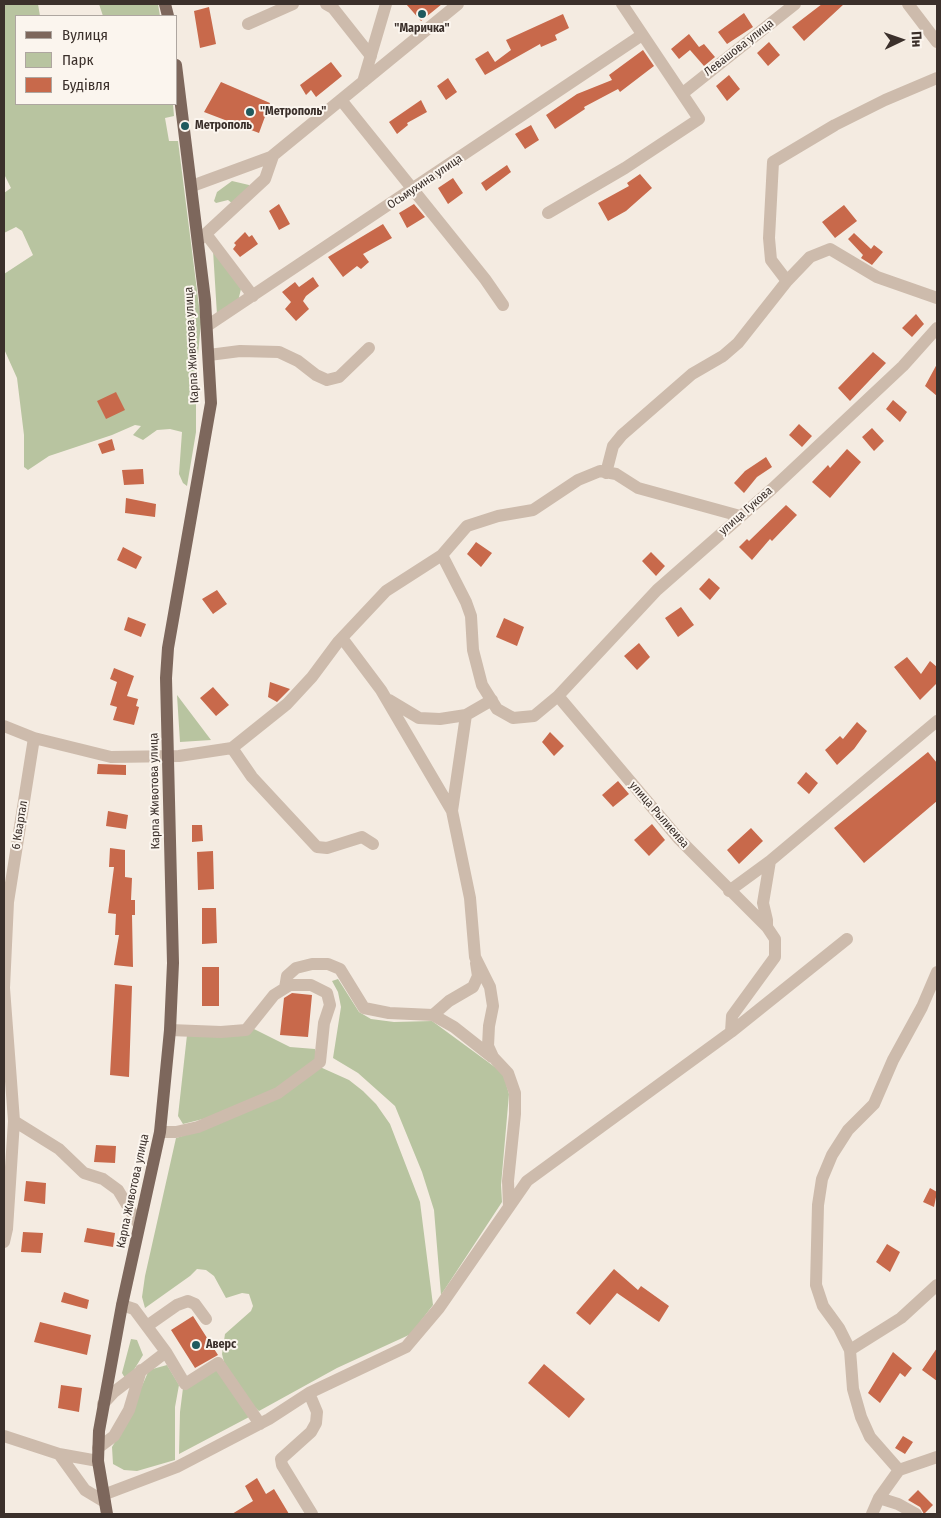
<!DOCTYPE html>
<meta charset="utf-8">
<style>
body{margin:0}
#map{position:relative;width:941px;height:1518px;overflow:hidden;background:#f4ebe1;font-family:"Fira Sans Condensed",sans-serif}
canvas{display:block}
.frame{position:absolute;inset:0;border:5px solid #3b302b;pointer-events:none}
.legend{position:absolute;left:15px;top:15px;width:162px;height:90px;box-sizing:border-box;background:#fbf5ee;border:1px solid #aea6a0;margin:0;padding:6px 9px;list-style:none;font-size:15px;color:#3b302b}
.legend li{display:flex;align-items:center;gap:10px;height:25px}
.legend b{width:25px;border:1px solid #aea6a0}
.north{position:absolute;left:876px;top:15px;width:50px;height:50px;-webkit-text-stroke:4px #fbf5ee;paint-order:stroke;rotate:87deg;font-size:14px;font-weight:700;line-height:20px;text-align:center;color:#3b302b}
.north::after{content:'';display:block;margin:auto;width:18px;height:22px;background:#3b302b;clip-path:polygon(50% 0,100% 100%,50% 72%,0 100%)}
</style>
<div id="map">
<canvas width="941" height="1518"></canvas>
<div class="frame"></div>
<ul class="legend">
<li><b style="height:6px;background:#7d675c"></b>Вулиця</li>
<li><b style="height:14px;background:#b8c4a0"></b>Парк</li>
<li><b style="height:14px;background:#c8694b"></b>Будівля</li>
</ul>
<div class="north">Пн</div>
</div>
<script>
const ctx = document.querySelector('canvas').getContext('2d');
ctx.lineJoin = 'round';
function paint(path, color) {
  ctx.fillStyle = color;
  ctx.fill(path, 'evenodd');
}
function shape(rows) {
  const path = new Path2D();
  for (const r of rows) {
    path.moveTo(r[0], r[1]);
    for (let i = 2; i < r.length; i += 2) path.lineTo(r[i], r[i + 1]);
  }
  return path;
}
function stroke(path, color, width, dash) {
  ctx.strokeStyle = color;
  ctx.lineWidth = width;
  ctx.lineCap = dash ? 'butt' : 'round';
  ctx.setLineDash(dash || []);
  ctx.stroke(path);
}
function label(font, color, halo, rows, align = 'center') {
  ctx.font = font + ' "Fira Sans Condensed",sans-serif';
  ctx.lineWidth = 4;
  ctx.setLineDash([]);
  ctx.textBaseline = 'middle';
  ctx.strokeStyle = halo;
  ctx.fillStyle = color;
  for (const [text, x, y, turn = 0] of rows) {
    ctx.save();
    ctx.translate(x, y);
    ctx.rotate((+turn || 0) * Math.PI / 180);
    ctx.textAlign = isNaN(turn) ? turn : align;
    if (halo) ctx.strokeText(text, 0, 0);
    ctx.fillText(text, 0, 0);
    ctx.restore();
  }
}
const green = shape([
 [4,4,38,4,40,16,16,16,16,104,173,104,174,116,165,118,169,141,178,141,201,322,196,377,196,432,187,486,183,483,179,474,182,432,170,429,157,430,143,440,133,435,141,426,135,425,112,435,49,456,28,470,24,467,24,435,17,378,4,349,4,274,33,255,22,231,16,227,4,233,4,193,11,188,4,174],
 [99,4,158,4,160,16,103,16],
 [232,181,249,185,249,189,233,204,228,200,216,203,214,201,217,192],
 [213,250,241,289,238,301,217,315],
 [177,695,211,740,180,742],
 [338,979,359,1012,371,1019,394,1022,432,1021,503,1073,509,1094,501,1185,502,1202,441,1295,434,1210,422,1172,395,1106,358,1073,333,1058,341,1007,338,992,332,981],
 [254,1029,290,1047,315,1049,317,1058,276,1089,211,1117,183,1124,178,1116,187,1035],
 [320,1067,349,1080,363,1091,376,1104,390,1124,420,1202,433,1305,411,1334,337,1368,259,1411,252,1405,224,1362,222,1354,225,1334,251,1311,253,1306,249,1294,242,1293,226,1298,214,1276,206,1270,197,1269,190,1276,145,1308,142,1297,145,1276,176,1138,201,1130],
 [131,1339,137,1340,143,1355,132,1373,125,1378,122,1373],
 [167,1365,179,1385,175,1407,175,1460,137,1471,124,1470,113,1464,112,1447,123,1429,149,1370],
 [218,1366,251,1416,179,1454,180,1412,183,1388]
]);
const building = shape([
 [406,4,442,4,421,21],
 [822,4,844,4,804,41,792,27],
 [209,7,216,44,200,48,194,11],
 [744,13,753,27,727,44,718,32],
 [563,14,569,28,555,35,557,40,541,47,540,44,485,75,475,59,488,51,495,62,511,50,506,40],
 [689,34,699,47,704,44,715,57,704,66,690,50,679,59,671,49],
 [769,42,780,55,768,66,757,53],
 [643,50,654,66,620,92,618,89,584,107,585,109,555,129,546,115,577,94,612,80,609,75],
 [331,62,342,76,316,97,311,90,306,95,300,85],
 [729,75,740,89,727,101,716,86],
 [448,78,457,92,446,100,437,86],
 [221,82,270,103,259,133,204,112],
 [421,100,427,112,407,123,408,125,397,134,389,122],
 [531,125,539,140,525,149,515,134],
 [507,165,511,172,486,191,481,183],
 [640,174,652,188,626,211,608,221,598,203,629,186,627,183],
 [453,178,463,193,448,204,438,188],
 [279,204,290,224,279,230,269,211],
 [414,204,425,217,407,228,399,213],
 [844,205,857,221,835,238,822,222],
 [383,224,392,238,363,254,369,262,361,269,357,266,343,277,328,257],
 [245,232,249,237,252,235,258,244,240,257,233,249,236,245,234,243],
 [854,233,871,249,874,245,883,252,872,265,861,258,863,255,848,239],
 [313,277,319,286,306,296,303,301,309,309,296,321,285,309,291,302,282,292,295,282,299,287],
 [916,314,924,324,912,337,902,328],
 [873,352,886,363,850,401,838,388],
 [937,364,937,396,925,386],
 [116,392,125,410,106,419,97,401],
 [893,400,907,412,900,422,886,409],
 [799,424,812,436,802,447,789,435],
 [872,428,884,441,874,451,862,437],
 [112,439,115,450,102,454,98,444],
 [847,449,861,462,830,498,812,482,828,465,830,468],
 [766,457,772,467,757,477,744,493,734,483,745,471],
 [143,469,144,484,124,485,122,470],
 [126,498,156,504,155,517,125,513],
 [786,505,797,515,772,541,770,539,752,560,739,547,747,539,749,541],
 [476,542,492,553,481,567,467,554],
 [123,547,142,557,136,569,117,560],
 [651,552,665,566,656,576,642,561],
 [709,578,720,588,710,600,699,589],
 [217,590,227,604,213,614,202,599],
 [681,607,694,625,678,637,665,618],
 [128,617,146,624,141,637,124,630],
 [504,618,524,627,517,646,496,637],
 [639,643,650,657,637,670,624,656],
 [907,657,921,674,930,661,937,667,937,683,920,700,894,667],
 [114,668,134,676,127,696,138,699,136,706,139,707,134,725,113,720,117,707,110,705,117,682,110,679],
 [270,682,290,689,277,702,268,697],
 [213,687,229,705,216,716,200,698],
 [857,722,867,731,854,749,837,765,825,750,840,736,843,739],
 [550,732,564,746,554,756,542,742],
 [928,752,937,763,937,801,864,863,834,828],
 [98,764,126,765,126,775,97,774],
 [806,772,818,783,809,794,797,783],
 [618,781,629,794,613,807,602,795],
 [108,811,128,815,126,829,106,826],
 [652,824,665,840,649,856,634,840],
 [192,825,202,825,203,841,192,842],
 [751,828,763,841,739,864,727,850],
 [110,848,125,850,125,877,132,878,131,900,135,900,135,915,132,915,133,967,114,965,119,935,115,935,116,914,108,913,114,867,109,867],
 [213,851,214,889,198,890,197,852],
 [202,908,216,908,217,943,202,944],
 [202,967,219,967,219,1006,202,1006],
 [115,984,132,986,129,1077,110,1075],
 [292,993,312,995,308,1037,280,1035,284,998],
 [96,1145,116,1146,115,1163,94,1162],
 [26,1181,46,1183,45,1204,24,1201],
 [930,1188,937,1192,934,1207,923,1202],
 [87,1228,115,1233,113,1247,84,1242],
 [23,1232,43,1233,41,1253,21,1252],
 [887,1244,900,1252,890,1272,876,1262],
 [614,1269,638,1290,641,1286,669,1306,659,1322,617,1293,590,1325,576,1313],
 [64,1292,89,1300,87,1309,61,1302],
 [193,1316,218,1355,195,1368,171,1330],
 [40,1322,91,1335,87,1355,34,1342],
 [937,1348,937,1381,922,1370],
 [893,1352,912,1368,905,1377,900,1373,880,1403,868,1393],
 [544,1364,585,1399,569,1418,528,1383],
 [61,1385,82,1388,79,1412,58,1408],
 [903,1436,913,1442,905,1454,895,1448],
 [257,1478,266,1494,274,1489,289,1514,232,1514,253,1501,245,1486],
 [918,1490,933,1505,924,1514,920,1507,908,1500]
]);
const minor = shape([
 [326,4,333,8,371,56],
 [908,4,937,42],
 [248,24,293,4],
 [937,78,885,100,835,125,773,162,769,238,771,260,787,281,810,257,830,249,877,277,937,298],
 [363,82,386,4],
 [683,93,795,4],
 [341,100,485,279,503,305],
 [192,186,271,157,458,4],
 [548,213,625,168,699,119,622,4],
 [206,234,253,296],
 [198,241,265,179,273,156],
 [207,326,642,35],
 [209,355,240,351,279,352,298,361,316,375,327,380,339,377,369,348],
 [606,473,613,446,622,435,692,374,723,356,738,343,787,281],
 [442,555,466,602,471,616,473,650,482,685,497,709,513,718,534,716,558,696,657,590,772,489,903,366,937,328],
 [342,638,381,690,452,811,470,898,475,957,490,987,493,1006,489,1026,488,1046,493,1057,508,1073,515,1093,515,1114,508,1181,509,1207],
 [558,696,679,839,767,927,767,920,763,903,770,861,937,721],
 [389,700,419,718,440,719,466,715,492,700],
 [4,726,34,738,111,757,179,756,232,748,287,704,312,677,338,642,386,591,442,555,467,526,498,516,533,510,578,480,600,471,616,474,638,488,740,516],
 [232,748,252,777,317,847,327,848,362,837,373,844],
 [452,811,466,715],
 [729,891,770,861],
 [285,988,287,976,296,968,312,964,328,964,340,969,364,1008,389,1013,433,1015,449,1001,473,987,478,976,476,963],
 [433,1015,454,1027,492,1057],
 [731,1032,732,1016,775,957,775,939,767,927],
 [14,1121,59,1149,84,1173,103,1179,118,1190,139,1225],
 [160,1132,176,1132,198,1127,264,1099,278,1093,320,1062,324,1023,330,1005,327,993,311,985,290,985,274,995,246,1030,221,1032,170,1030],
 [4,1242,7,1229,14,1121,4,988,8,902,34,738],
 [147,1326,177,1305,188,1301,195,1304,206,1319],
 [850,1350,839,1328,823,1306,816,1285,818,1205,822,1179,832,1155,848,1130,874,1104,893,1060,922,1007,937,972],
 [166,1352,185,1384,218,1363,260,1424],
 [309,1393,317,1412,316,1423,311,1432,281,1459,282,1465,312,1514],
 [103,1404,114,1392,166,1352,134,1309,122,1305],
 [4,1436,59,1454,98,1461],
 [98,1448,114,1436,129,1410,141,1370],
 [59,1454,85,1490,105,1502],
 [899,1470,870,1437,861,1417,853,1389,850,1350,901,1318,937,1285],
 [103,1495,177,1467,269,1419,309,1393,406,1347,439,1308,527,1181,731,1032,847,939],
 [879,1498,898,1504,916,1514],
 [872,1514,879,1498,899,1470,937,1457]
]);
const major = shape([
 [165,4,168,16],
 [107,1514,98,1461,99,1431,122,1305,160,1132,170,1030,173,963,166,678,168,648,211,403,205,300,176,65]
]);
const markers = [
 [422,14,5,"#1f5a5e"],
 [250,112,5,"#1f5a5e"],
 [185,126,5,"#1f5a5e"],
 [196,1345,5,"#1f5a5e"]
];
const poiNames = [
 ["\"Маричка\"",422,29,"center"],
 ["\"Метрополь\"",260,112],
 ["Метрополь",195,126],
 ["Аверс",206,1345]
];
const streetNames = [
 ["Левашова улица",739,48,-38],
 ["Осьмухина улица",425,182,-34],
 ["Карпа Животова улица",192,345,-93],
 ["улица Гукова",746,511,-41],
 ["Карпа Животова улица",155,791,-91],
 ["улица Рылиеива",659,815,49],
 ["6 Квартал",20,825,-81],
 ["Карпа Животова улица",133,1191,-78]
];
paint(green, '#b8c4a0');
paint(building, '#c8694b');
stroke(minor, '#cdbbac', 12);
stroke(major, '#7d675c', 12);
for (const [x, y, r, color] of markers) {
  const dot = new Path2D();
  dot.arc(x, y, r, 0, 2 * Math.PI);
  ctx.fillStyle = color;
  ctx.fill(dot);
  stroke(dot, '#fbf5ee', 2);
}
label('bold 12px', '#3b302b', '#fbf5ee', poiNames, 'left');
label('12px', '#3b302b', '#fbf5ee', streetNames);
</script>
